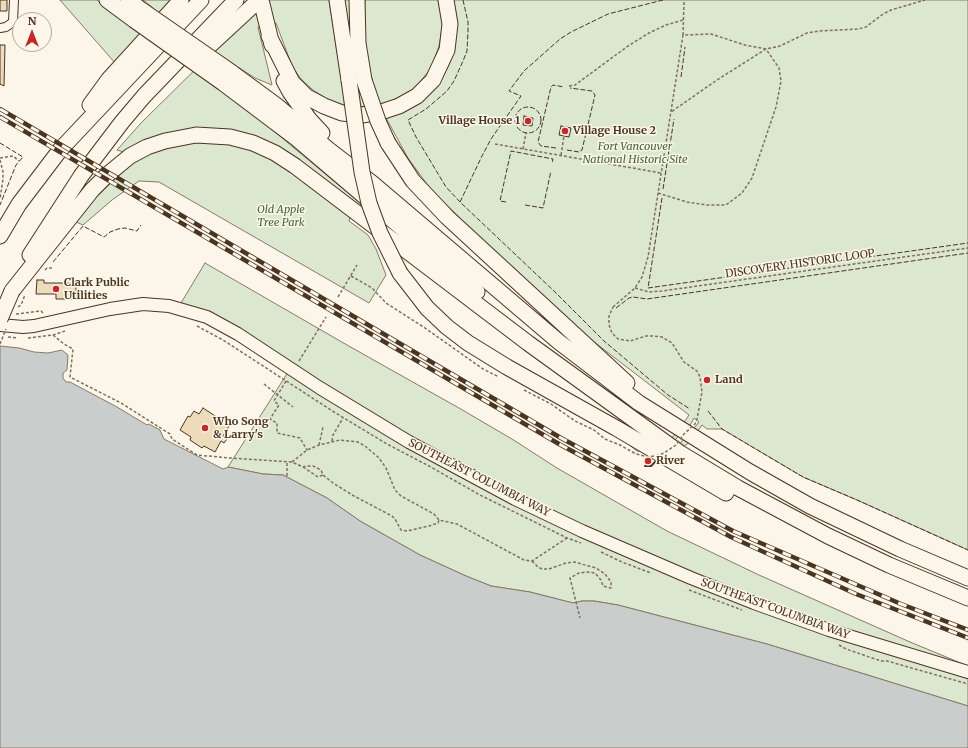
<!DOCTYPE html>
<style>
body{margin:0}
#map{position:relative;width:968px;height:748px;overflow:hidden;background:#fbf6e9;font-family:Merriweather,serif}
canvas{display:block}
.north{position:absolute;left:12px;top:12px;width:40px;height:40px;box-sizing:border-box;background:#fbf6e9;border:1px solid #b4a999;border-radius:50%;rotate:0deg;font-size:11px;font-weight:700;line-height:16px;text-align:center;color:#4a3520}
.north::after{content:'';display:block;margin:auto;width:14px;height:18px;background:#c62828;clip-path:polygon(50% 0,100% 100%,50% 72%,0 100%)}
</style>
<div id="map">
<canvas width="968" height="748"></canvas>
<div class="north">N</div>
</div>
<script>
const ctx = document.querySelector('canvas').getContext('2d');
ctx.lineJoin = 'round';
function paint(path, color) {
  ctx.fillStyle = color;
  ctx.fill(path, 'evenodd');
}
function shape(rows) {
  const path = new Path2D();
  for (const r of rows) {
    if (r.length === 3) {
      path.moveTo(r[0] + r[2], r[1]);
      path.arc(r[0], r[1], r[2], 0, 2 * Math.PI);
      continue;
    }
    path.moveTo(r[0], r[1]);
    for (let i = 2; i < r.length; i += 2) path.lineTo(r[i], r[i + 1]);
  }
  return path;
}
function stroke(path, color, width, dash) {
  ctx.strokeStyle = color;
  ctx.lineWidth = width;
  ctx.lineCap = dash ? 'butt' : 'round';
  ctx.setLineDash(dash || []);
  ctx.stroke(path);
}
function label(font, color, halo, rows, align = 'center') {
  ctx.font = font + ' Merriweather,serif';
  ctx.lineWidth = 3;
  ctx.setLineDash([]);
  ctx.textBaseline = 'middle';
  ctx.strokeStyle = halo;
  ctx.fillStyle = color;
  for (const [text, x, y, turn = 0] of rows) {
    ctx.save();
    ctx.translate(x, y);
    ctx.rotate((+turn || 0) * Math.PI / 180);
    ctx.textAlign = isNaN(turn) ? turn : align;
    if (halo) ctx.strokeText(text, 0, 0);
    ctx.fillText(text, 0, 0);
    ctx.restore();
  }
}
const green = shape([
 [60,0,97,0,135,29,153,8,143,0,170,0,116,64,60,0],
 [270,0,329,0,344,96,343,0,351,0,370,74,367,57,364,28,365,0,438,0,443,23,439,46,431,68,413,91,389,102,365,107,345,106,329,100,313,90,301,79,292,66,276,23,258,27,272,85,255,78,227,60,245,107,360,203,363,211,226,131,124,152,117,150,141,123,215,50,270,0],
 [452,0,968,0,968,550,857,500,803,477,722,429,707,429,702,425,690,442,674,453,684,438,695,427,699,422,694,418,689,427,681,433,672,444,649,453,637,451,628,444,636,446,666,442,676,434,689,415,585,335,493,250,432,191,408,158,385,116,396,112,437,87,448,67,453,54,452,0],
 [197,142,224,142,242,146,264,155,289,171,350,217,349,221,368,235,376,249,386,275,369,303,159,182,139,181,112,200,83,225,76,222,93,200,129,166,148,154,172,146,197,142],
 [205,263,347,345,459,408,512,439,557,468,667,531,759,575,910,642,968,666,968,706,767,644,618,605,594,601,582,601,573,603,530,592,491,586,466,576,420,555,360,521,327,498,283,475,263,474,228,467,290,369,178,308,205,263]
]);
const water = shape([
 [0,346,19,348,34,352,48,353,62,350,68,355,67,370,63,373,63,378,66,382,70,382,117,407,147,425,149,424,160,430,164,439,223,469,228,467,263,474,283,475,327,498,360,521,420,555,466,576,491,586,530,592,573,603,582,601,594,601,618,605,767,644,968,706,968,748,0,748,0,346]
]);
const building = shape([
 [0,0,7,0,7,11,0,11,0,0],
 [0,45,5,45,4,86,0,84,0,45],
 [524,116,533,118,532,126,523,125,524,116],
 [561,126,571,128,569,137,559,135,561,126],
 [37,280,44,280,44,283,76,283,76,299,56,299,56,294,36,294,37,280],
 [203,408,226,423,226,424,229,426,223,436,227,439,224,443,221,441,215,452,204,446,202,448,190,440,191,437,180,430,188,416,190,417,194,411,199,414,203,408]
]);
const path = shape([
 [683,35,684,2],
 [569,86,575,85,628,46,649,33,666,25,683,20],
 [495,144,661,173],
 [523,149,526,133],
 [561,155,564,136],
 [0,158,13,156,19,161],
 [0,160,3,172,3,179,0,199],
 [658,193,687,202,707,205,726,205,742,193,752,178,776,107,781,81,779,68,766,49,717,80,671,112],
 [45,270,47,268,52,268],
 [351,276,372,288,386,303,425,328,483,369,499,377],
 [635,288,649,292,662,291,968,248],
 [338,297,357,265],
 [18,307,21,305,25,295],
 [613,307,635,288,642,277,648,257,683,35,711,34,745,45,766,49,771,48,780,46,807,33,819,31,858,29,866,27,883,14,891,10,925,0],
 [16,314,41,311,43,313],
 [197,326,223,340,334,412,387,444,429,466,480,495,567,538,581,543],
 [53,335,64,344,73,349,70,377,121,403,170,434,172,439,197,455,230,458,292,462,303,467,307,466,313,466,321,470,323,475,333,483,354,496,392,516,395,519,401,530,407,531,429,526,438,523,439,520],
 [8,337,18,338],
 [28,338,53,335,65,331],
 [299,361,326,317],
 [286,381,274,401,279,405,270,419,277,423,277,433,300,438,307,450],
 [264,384,293,407],
 [332,441,333,435,343,418],
 [319,445,323,427],
 [292,462,307,450,319,445,340,440,358,442,365,446,379,458,386,468,395,490,401,496,434,514,439,520,457,524,524,560,532,561,567,538],
 [303,467,318,477,323,475],
 [287,476,287,461],
 [601,552,622,562,651,573],
 [532,561,538,567,542,569,549,569,566,563,574,562,596,568,605,574,611,582,611,588,603,586,601,580,595,573,587,572,579,573,570,578,580,618],
 [689,590,742,610],
 [839,645,846,649,881,661,887,661,968,684]
]);
const street = shape([
 [0,28,6,27,13,22,14,0]
]);
const secondary = shape([
 [0,325,23,327,34,326,110,309,143,304,169,306,207,317,238,334,320,388,409,442,515,499,582,531,691,578,754,603,829,630,968,672]
]);
const highway = shape([
 [107,0,134,20],
 [128,0,143,11],
 [261,0,272,45],
 [337,0,349,80],
 [357,0,358,43,364,80],
 [269,36,292,82,307,97,324,106,342,113,362,115,381,112,399,106,417,96,433,80,447,50,450,24,446,0],
 [193,61,259,0],
 [231,72,276,105,329,150,372,183,559,342,639,403,750,472,810,506,900,549,968,578],
 [284,81,290,92,309,119,322,133],
 [223,83,296,138,477,292],
 [90,105,109,79,181,0],
 [388,143,413,181,447,217,627,383],
 [0,236,19,204,60,150,201,0],
 [30,255,81,176,122,122,144,96,236,0],
 [400,273,427,308,447,327,468,343,507,367,616,428,726,493],
 [12,291,92,190,107,175,130,156,147,147,165,141,196,135,230,137,253,143,275,153,295,166,528,343,680,453,738,488,828,536,889,565,968,598]
]);
const rail = shape([
 [0,109,561,438,733,531,901,604,968,630],
 [0,117,559,444,731,537,856,594,968,638]
]);
const pathBridge = shape([
 [0,344,6,329],
 [524,390,551,404,575,421,594,430,605,439,620,445,636,454,649,457,659,455,664,453,676,445,684,434,695,424,697,419,702,392,700,377,697,371,684,362,672,343,662,337,652,336,646,336,630,341,618,339,612,333,609,325,609,316,613,307]
]);
const highwayBridge = shape([
 [143,11,231,72],
 [134,20,223,83],
 [349,80,362,172,369,203,380,233,400,273],
 [364,80,378,121,388,143],
 [0,319,12,291]
]);
const fence = shape([
 [463,0,468,22,468,31,467,51,463,61,454,81,447,91,426,109,408,120,416,137,446,187,460,202,555,292,604,341,668,395,690,409],
 [681,77,685,47],
 [528,120,13],
 [0,143,23,157,16,165,0,205],
 [556,148,541,146,538,142,551,87,553,85,564,87],
 [567,150,579,152,582,150,595,95,592,91,570,88],
 [663,189,674,119],
 [662,198,648,288,968,243],
 [460,202,482,156,491,139,521,96,509,91,524,71,560,39,571,32,608,14,663,0],
 [506,202,500,201,511,151,553,159,552,163],
 [525,205,543,208,551,171],
 [53,262,83,226,104,237,110,232,118,229,125,228,137,231,141,225],
 [616,308,629,298,633,297,647,299,968,253],
 [708,411,722,429,803,477,857,500,968,550]
]);
const wall = shape([
 [645,466,651,466,655,462,659,461]
]);
const markers = [
 [528,121,4,"#c62828"],
 [565,131,4,"#c62828"],
 [56,289,4,"#c62828"],
 [707,380,4,"#c62828"],
 [205,428,4,"#c62828"],
 [648,461,4,"#c62828"]
];
const poiNames = [
 ["Village House 1",520,121,"right"],
 ["Village House 2",573,131],
 ["Clark Public",64,283],
 ["Utilities",64,296],
 ["Land",715,380],
 ["Who Song",213,422],
 ["& Larry's",213,435],
 ["River",656,461]
];
const parkNames = [
 ["Fort Vancouver",635,147],
 ["National Historic Site",635,160],
 ["Old Apple",281,210],
 ["Tree Park",281,223]
];
const streetNames = [
 ["DISCOVERY HISTORIC LOOP",800,264,-8],
 ["SOUTHEAST COLUMBIA WAY",479,478,27],
 ["SOUTHEAST COLUMBIA WAY",775,609,20]
];
paint(green, '#dce7d0');
stroke(green, '#887966', 1);
paint(water, '#c9cecd');
stroke(water, '#887966', 1);
paint(building, '#ecdcbc');
stroke(building, '#4a3520', 1);
stroke(street, '#4a3520', 10);
stroke(secondary, '#4a3520', 14);
stroke(highway, '#4a3520', 17);
stroke(path, '#7f6f5c', 1.5, [3, 2]);
stroke(street, '#fbf6e9', 8);
stroke(secondary, '#fbf6e9', 12);
stroke(highway, '#fbf6e9', 15);
stroke(rail, '#4a3520', 4.5);
stroke(rail, '#fbf6e9', 3, [9]);
stroke(highwayBridge, '#4a3520', 17, []);
stroke(pathBridge, '#7f6f5c', 1.5, [3, 2]);
stroke(highwayBridge, '#fbf6e9', 15);
stroke(fence, '#4a3520', 1, [5, 2]);
stroke(wall, '#4a3520', 2);
for (const [x, y, r, color] of markers) {
  const dot = new Path2D();
  dot.arc(x, y, r, 0, 2 * Math.PI);
  ctx.fillStyle = color;
  ctx.fill(dot);
  stroke(dot, '#fbf6e9', 1.5);
}
label('bold 11px', '#4a3520', '#fbf6e9', poiNames, 'left');
label('italic 11px', '#436837', '#fbf6e9', parkNames);
label('11px', '#4a3520', '#fbf6e9', streetNames);
</script>
